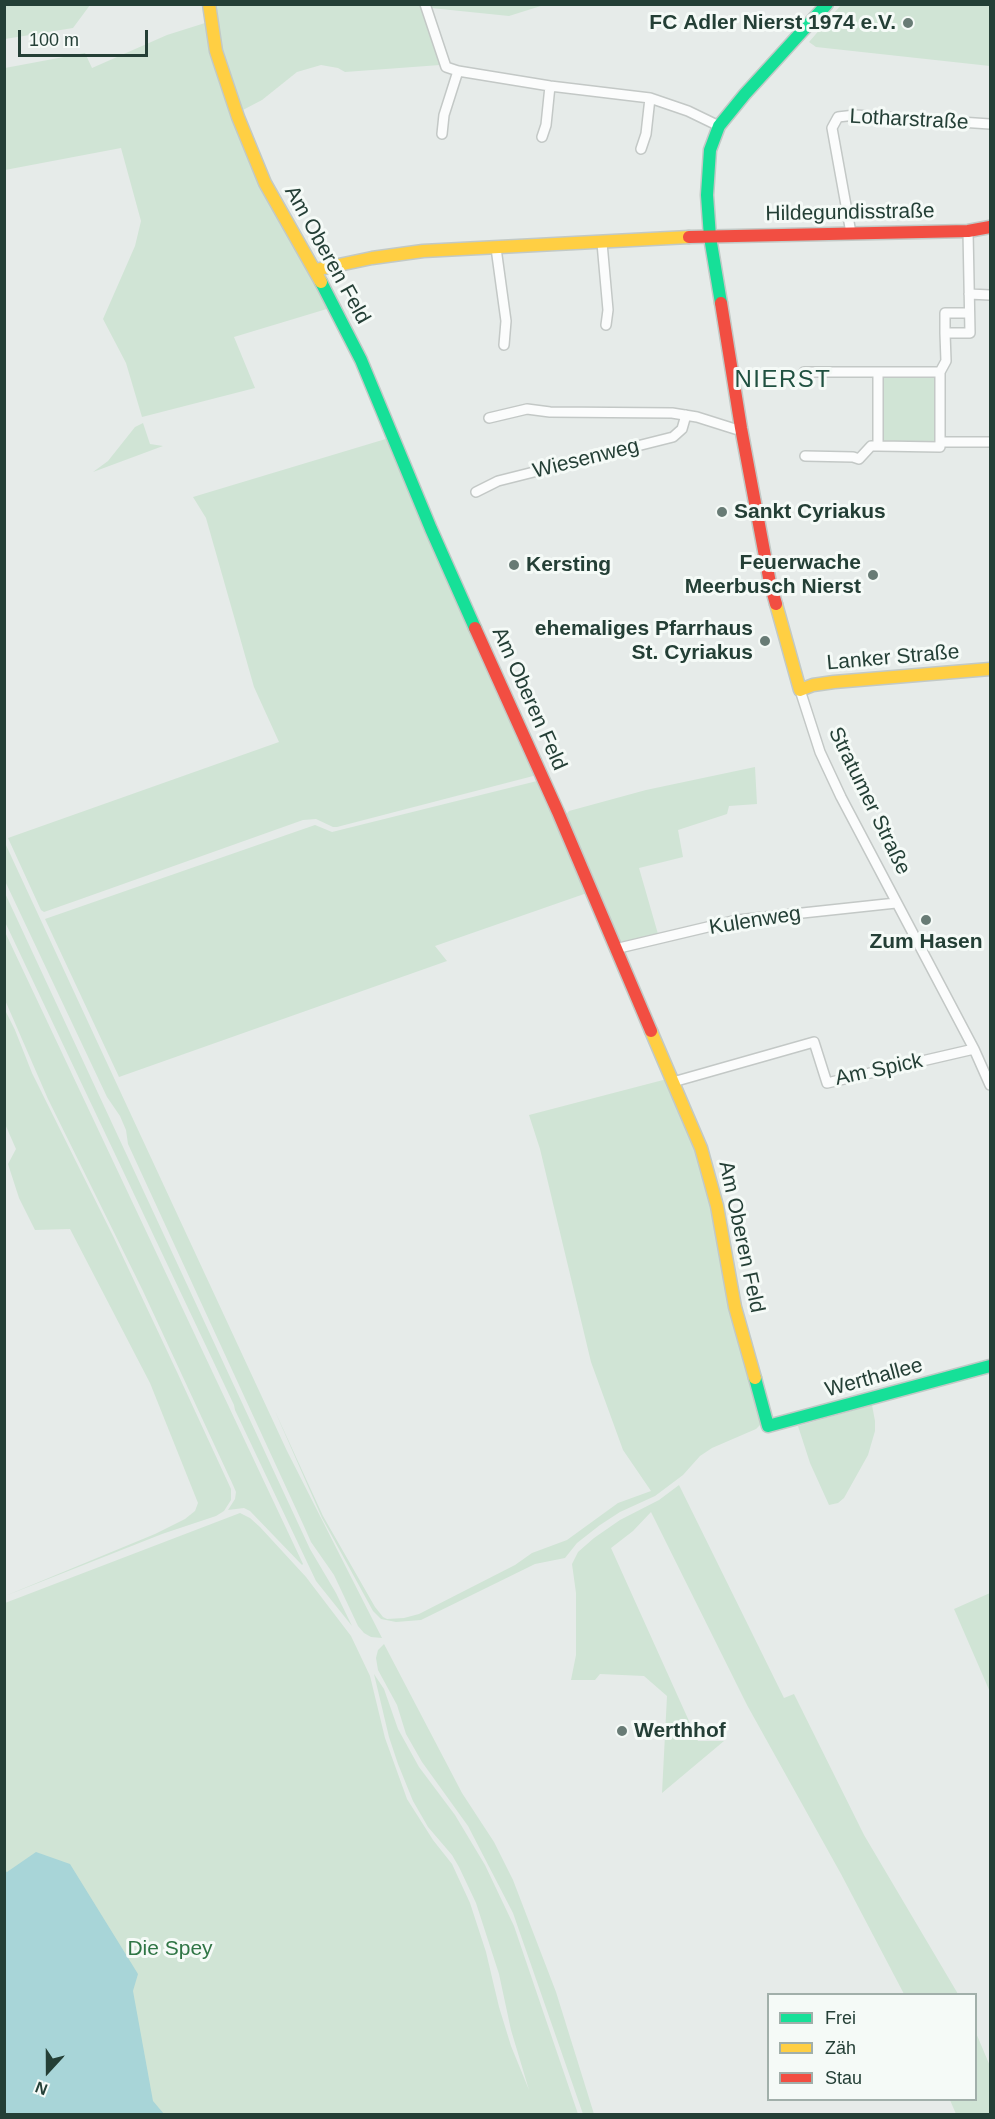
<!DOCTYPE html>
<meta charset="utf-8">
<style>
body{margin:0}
#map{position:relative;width:995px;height:2119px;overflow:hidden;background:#e6ebe9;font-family:Arial,sans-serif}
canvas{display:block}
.frame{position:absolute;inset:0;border:6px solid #243f36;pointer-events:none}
.legend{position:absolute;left:767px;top:1993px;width:210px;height:108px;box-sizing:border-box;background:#f5faf7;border:2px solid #a1afaa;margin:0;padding:8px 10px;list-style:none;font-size:18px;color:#243f36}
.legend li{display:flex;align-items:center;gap:12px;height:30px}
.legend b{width:30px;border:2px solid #a1afaa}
.north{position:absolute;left:18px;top:2041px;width:60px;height:60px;-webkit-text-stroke:4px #f5faf7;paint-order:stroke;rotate:201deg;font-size:16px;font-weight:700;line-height:24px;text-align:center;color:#243f36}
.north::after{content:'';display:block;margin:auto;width:21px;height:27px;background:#243f36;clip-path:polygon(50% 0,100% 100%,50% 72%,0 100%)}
.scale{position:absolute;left:18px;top:30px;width:130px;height:27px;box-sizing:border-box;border:3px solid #243f36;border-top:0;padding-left:8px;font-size:18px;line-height:21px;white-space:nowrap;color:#243f36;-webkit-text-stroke:4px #f5faf7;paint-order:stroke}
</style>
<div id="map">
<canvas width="995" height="2119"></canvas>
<div class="frame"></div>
<ul class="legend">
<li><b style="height:8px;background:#16e098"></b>Frei</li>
<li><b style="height:8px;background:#ffcf43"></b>Zäh</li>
<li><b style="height:8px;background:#f24e42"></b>Stau</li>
</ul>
<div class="north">N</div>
<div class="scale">100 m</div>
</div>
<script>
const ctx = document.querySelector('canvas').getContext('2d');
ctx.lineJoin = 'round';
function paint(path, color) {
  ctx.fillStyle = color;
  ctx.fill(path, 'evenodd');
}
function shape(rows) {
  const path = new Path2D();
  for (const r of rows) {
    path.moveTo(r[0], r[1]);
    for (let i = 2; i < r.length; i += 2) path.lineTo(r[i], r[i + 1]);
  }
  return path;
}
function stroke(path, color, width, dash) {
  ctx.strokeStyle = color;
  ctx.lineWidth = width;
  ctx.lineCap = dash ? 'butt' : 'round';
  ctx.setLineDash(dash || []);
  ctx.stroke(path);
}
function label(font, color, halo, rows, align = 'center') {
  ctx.font = font + ' Arial,sans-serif';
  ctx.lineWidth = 6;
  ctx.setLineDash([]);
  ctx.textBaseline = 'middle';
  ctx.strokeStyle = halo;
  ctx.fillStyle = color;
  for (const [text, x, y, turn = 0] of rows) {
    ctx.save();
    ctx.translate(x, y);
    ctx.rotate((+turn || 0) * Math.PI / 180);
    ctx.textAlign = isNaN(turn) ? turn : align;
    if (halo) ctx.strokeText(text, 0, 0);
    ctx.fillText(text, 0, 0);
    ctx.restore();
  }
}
const green = shape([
 [5,4,90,4,90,5,73,28,5,39],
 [215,5,421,5,431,27,440,65,345,72,338,68,321,65,297,72,262,100,239,112,219,49,215,18],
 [429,5,544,5,509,16,431,8],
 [841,5,990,5,990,66,816,47,809,42],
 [205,23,234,118,330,308,234,337,255,388,142,417,126,363,103,319,135,246,141,221,121,148,5,170,5,68,85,53,92,68,167,35],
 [882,376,935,376,935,444,881,443],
 [143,423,150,444,163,446,93,472,108,461,135,427],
 [389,438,537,775,337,827,333,827,316,819,303,820,81,899,44,912,41,910,8,838,279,742,254,687,206,518,193,497],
 [755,767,757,804,729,806,727,814,678,830,683,857,639,868,658,934,625,942,621,941,618,938,565,816,569,811,646,790],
 [537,781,540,781,587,893,435,946,447,961,119,1077,45,919,315,825,332,832],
 [5,843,287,1451,382,1638,371,1637,364,1633,358,1626,334,1575,311,1542,303,1524,128,1144,126,1130,120,1116,107,1097,5,881],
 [4,891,310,1549,336,1593,352,1626,316,1581,288,1522,235,1410,234,1405,5,922],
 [5,932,303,1564,302,1565,250,1511,244,1508,228,1510,235,1499,236,1492,233,1485,143,1291,48,1099,5,1000],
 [5,1010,15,1030,32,1073,114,1238,177,1372,231,1489,231,1500,224,1511,216,1516,162,1534,5,1596,155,1534,185,1519,195,1511,198,1503,150,1383,70,1229,35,1230,19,1198,8,1164,16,1149,5,1124],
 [667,1079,706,1173,762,1423,756,1429,712,1448,700,1456,683,1475,655,1496,620,1512,600,1525,577,1543,565,1558,535,1564,421,1620,396,1622,381,1619,373,1611,322,1518,274,1409,323,1516,375,1607,383,1617,387,1619,404,1618,419,1614,515,1565,532,1553,567,1540,618,1503,651,1491,623,1450,591,1362,540,1149,529,1115],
 [872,1405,875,1421,875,1431,868,1455,844,1498,838,1503,829,1505,810,1463,798,1426],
 [679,1485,784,1698,794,1694,864,1835,958,1994,904,1994,841,1874,747,1705,651,1512,633,1531,611,1548,698,1741,724,1741,662,1793,667,1696,644,1676,600,1674,595,1680,571,1680,576,1655,576,1593,572,1564,578,1552,594,1538,620,1520,659,1500],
 [240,1513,250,1518,260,1527,306,1577,351,1636,370,1676,385,1738,407,1799,433,1840,452,1864,470,1903,486,1952,499,2007,511,2046,529,2090,511,2030,499,1974,476,1903,459,1867,452,1855,428,1827,413,1801,398,1764,389,1737,374,1674,384,1689,398,1729,419,1767,455,1815,485,1865,514,1926,578,2114,5,2114,5,1603],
 [990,1593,990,1692,954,1609],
 [384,1644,462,1793,494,1842,513,1880,556,1992,594,2114,583,2114,513,1913,468,1826,422,1762,406,1734,397,1705,378,1670,376,1658,378,1650],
 [976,2033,990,2066,990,2114,956,2114,950,2100,976,2100]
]);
const water = shape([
 [36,1852,70,1864,138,1974,133,1991,153,2101,164,2114,5,2114,5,1871,7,1872]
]);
const street = shape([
 [425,4,446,67,458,71,550,86,650,98,688,111,719,126],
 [442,134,444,115,458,71],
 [542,137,546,125,550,86],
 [641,149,646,134,650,98],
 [968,231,970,333,945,333,946,361,940,372,940,442,990,442],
 [851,233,832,128,838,117,855,115,990,124],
 [602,243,608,310,606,325],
 [496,248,506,321,504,345],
 [969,294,990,295],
 [945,333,945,313,969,313],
 [804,372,940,372],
 [878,372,878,446,940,447,940,442],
 [489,418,527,409,550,412,672,413,697,417,735,429,741,428],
 [805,456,853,457,859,459,871,446,878,446],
 [476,492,498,481,673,437,682,429,686,415],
 [800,690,820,752,841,797,974,1049,990,1085],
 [615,949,737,920,896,903],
 [673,1082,814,1042,827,1083,974,1049]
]);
const fast = shape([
 [321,282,361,360,431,529,475,628],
 [721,303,710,237,707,195,710,150,719,126,745,94,827,4],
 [755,1378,768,1426,990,1366]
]);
const slow = shape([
 [209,4,216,51,238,117,265,183,321,282],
 [315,270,372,258,423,251,689,237],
 [776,604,800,690,813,685,834,682,990,669],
 [651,1031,701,1148,717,1206,735,1307,755,1378]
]);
const jam = shape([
 [689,237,968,231,990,227],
 [721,303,741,428,770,583,776,604],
 [475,628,558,812,651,1031]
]);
const markers = [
 [908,23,6,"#687b75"],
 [722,512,6,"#687b75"],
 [514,565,6,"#687b75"],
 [873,575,6,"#687b75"],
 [765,641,6,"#687b75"],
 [926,920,6,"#687b75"],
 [622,1731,6,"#687b75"]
];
const poiNames = [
 ["FC Adler Nierst 1974 e.V.",896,23],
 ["Sankt Cyriakus",734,512,"left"],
 ["Feuerwache",861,563],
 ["Meerbusch Nierst",861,587],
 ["Kersting",526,565,"left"],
 ["ehemaliges Pfarrhaus",753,629],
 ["St. Cyriakus",753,653],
 ["Zum Hasen",926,942,"center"],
 ["Werthhof",634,1731,"left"]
];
const streetNames = [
 ["Lotharstraße",909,120,3],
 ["Hildegundisstraße",850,213,-1],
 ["Am Oberen Feld",327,255,61],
 ["Wiesenweg",586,459,-14],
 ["Lanker Straße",893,658,-5],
 ["Am Oberen Feld",529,699,66],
 ["Stratumer Straße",869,801,64],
 ["Kulenweg",755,921,-9],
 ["Am Spick",879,1070,-12],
 ["Am Oberen Feld",741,1237,78],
 ["Werthallee",874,1378,-15]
];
const parkNames = [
 ["Die Spey",170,1949]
];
const quarterNames = [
 ["NIERST",783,380]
];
paint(green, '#d0e4d5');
paint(water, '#a8d5d8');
stroke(street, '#c3c8c6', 12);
stroke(fast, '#c2c9c6', 15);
stroke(slow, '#c2c9c6', 15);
stroke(jam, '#c2c9c6', 15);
stroke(street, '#fbfcfc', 9);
stroke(fast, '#16e098', 12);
stroke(slow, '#ffcf43', 12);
stroke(jam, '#f24e42', 12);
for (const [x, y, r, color] of markers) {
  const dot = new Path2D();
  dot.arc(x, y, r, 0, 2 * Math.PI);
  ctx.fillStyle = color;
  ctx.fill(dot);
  stroke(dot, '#f5faf7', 2);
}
label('bold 21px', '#243f36', '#f5faf7', poiNames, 'right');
label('21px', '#243f36', '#f5faf7', streetNames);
label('21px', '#2f7545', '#f5faf7', parkNames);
ctx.letterSpacing = '1.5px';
label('24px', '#205141', '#f5faf7', quarterNames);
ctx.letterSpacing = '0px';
</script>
